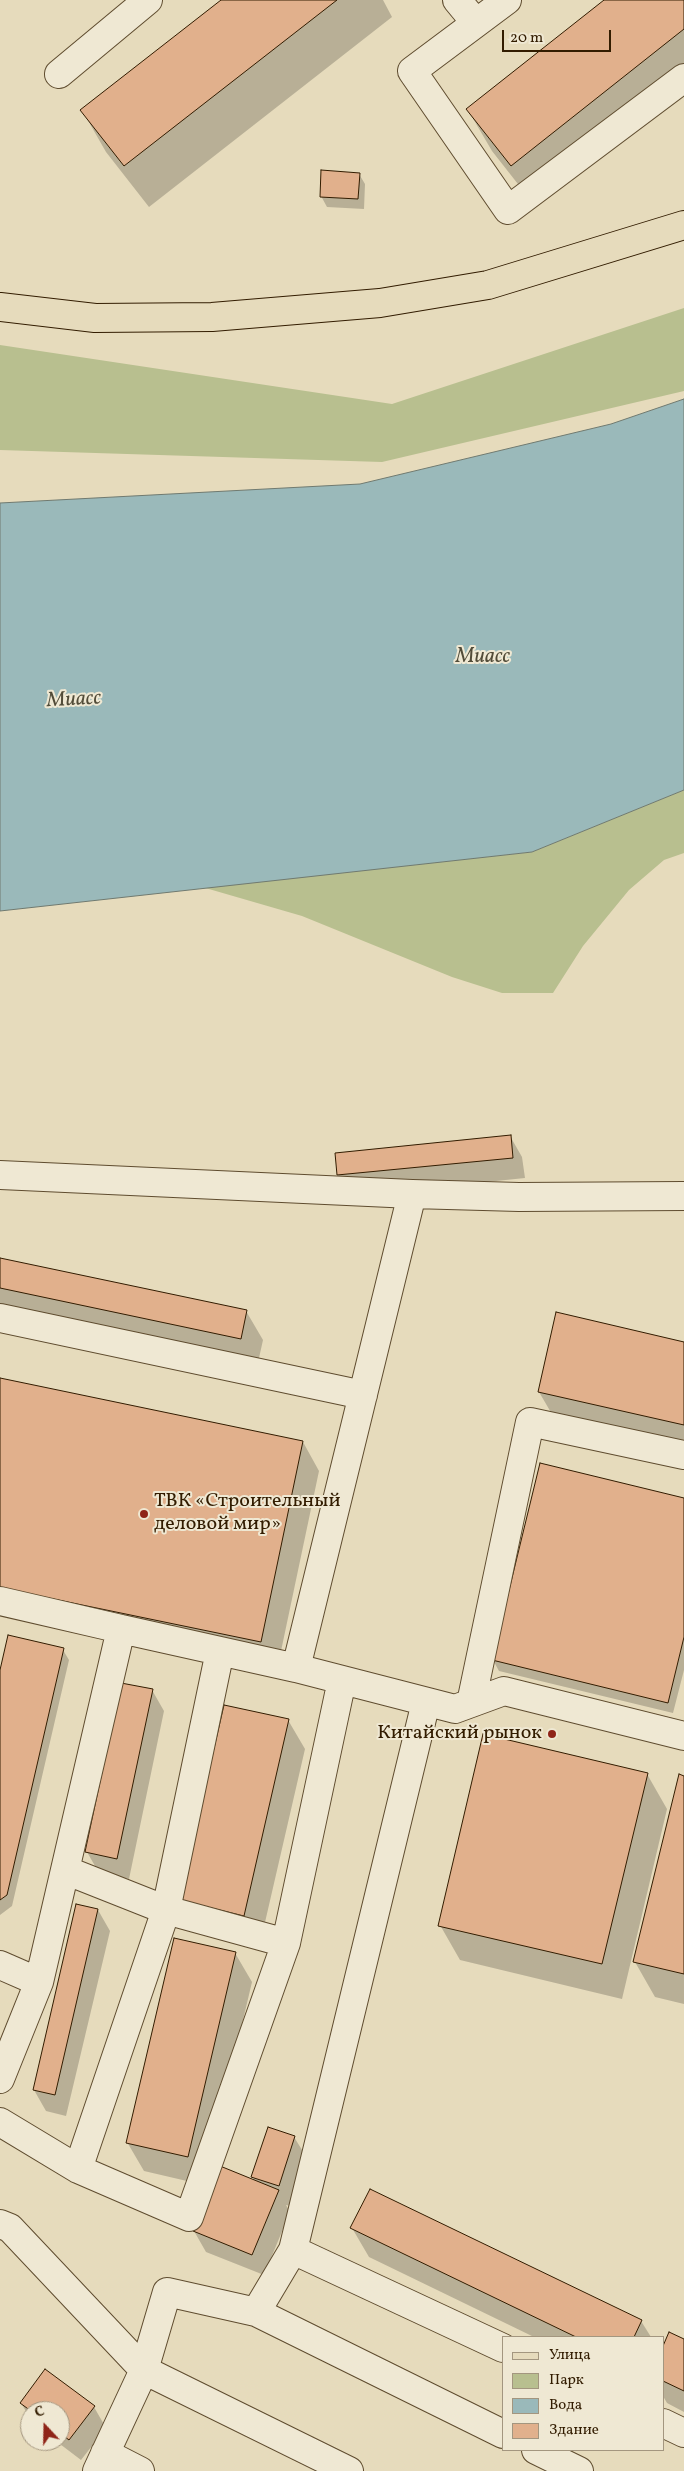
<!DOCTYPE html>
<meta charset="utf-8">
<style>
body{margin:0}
#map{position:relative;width:684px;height:2471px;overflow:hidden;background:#e6dbbc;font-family:Vollkorn,serif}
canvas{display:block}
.legend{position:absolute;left:502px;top:2336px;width:162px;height:115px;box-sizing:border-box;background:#efe8d3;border:1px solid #a3967f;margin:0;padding:6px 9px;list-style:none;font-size:15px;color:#321c00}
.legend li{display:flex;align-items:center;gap:10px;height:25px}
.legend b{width:25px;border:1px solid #a3967f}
.north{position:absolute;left:20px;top:2401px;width:50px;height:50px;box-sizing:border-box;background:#efe8d3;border:1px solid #a3967f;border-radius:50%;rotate:339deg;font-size:14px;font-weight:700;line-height:20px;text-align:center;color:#321c00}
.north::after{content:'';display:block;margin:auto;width:18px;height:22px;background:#8f2418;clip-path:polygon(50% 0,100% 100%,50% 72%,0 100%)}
.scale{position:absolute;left:502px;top:30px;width:109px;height:22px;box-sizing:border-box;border:2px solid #321c00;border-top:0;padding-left:6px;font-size:15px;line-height:18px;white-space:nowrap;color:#321c00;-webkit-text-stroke:4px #efe8d3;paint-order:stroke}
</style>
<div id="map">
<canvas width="684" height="2471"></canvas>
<ul class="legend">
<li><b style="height:6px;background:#e6dbbc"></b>Улица</li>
<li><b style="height:14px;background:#b8bf8f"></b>Парк</li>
<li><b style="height:14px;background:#9ab9ba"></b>Вода</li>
<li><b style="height:14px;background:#e1b08c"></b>Здание</li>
</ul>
<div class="north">С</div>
<div class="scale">20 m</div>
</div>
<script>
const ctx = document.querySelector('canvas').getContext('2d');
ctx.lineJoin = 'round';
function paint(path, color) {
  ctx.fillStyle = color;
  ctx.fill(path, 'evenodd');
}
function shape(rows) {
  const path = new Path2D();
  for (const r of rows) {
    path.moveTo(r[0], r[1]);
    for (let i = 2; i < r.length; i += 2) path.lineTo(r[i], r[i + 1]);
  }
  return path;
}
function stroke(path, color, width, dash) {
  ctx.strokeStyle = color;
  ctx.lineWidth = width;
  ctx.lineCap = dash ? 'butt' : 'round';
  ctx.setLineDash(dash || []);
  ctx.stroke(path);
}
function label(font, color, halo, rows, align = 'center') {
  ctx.font = font + ' Vollkorn,serif';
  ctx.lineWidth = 4;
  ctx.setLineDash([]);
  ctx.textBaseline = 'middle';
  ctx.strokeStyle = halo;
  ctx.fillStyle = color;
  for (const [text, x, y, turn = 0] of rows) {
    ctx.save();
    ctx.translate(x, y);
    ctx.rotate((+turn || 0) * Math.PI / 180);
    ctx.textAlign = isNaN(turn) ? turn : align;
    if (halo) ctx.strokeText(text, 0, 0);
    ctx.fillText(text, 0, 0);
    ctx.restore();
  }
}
const green = shape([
 [684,308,684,391,382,462,0,450,0,345,392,404],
 [684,790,684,853,664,860,629,890,583,946,553,993,502,993,452,977,302,916,202,887,532,852]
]);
const water = shape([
 [684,399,684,790,532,852,0,911,0,503,360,484,611,424,684,399]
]);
const shadow = shape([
 [223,0,383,0,392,17,149,207,106,152,82,110],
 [606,0,684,0,684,90,536,207,492,151,468,110],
 [359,174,365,184,364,209,327,207,321,196],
 [510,1136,522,1157,525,1178,351,1196,338,1175,337,1154],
 [0,1259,246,1311,263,1340,257,1367,0,1313],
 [684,1343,684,1450,556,1421,539,1392],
 [0,1379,303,1442,319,1471,277,1670,0,1613],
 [684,1499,684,1670,673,1713,499,1671,493,1660],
 [63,1650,69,1660,12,1906,0,1915,0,1675],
 [152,1690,164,1711,129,1879,99,1873,87,1852],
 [288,1720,305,1749,260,1944,180,1900],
 [647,1774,667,1809,622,1999,460,1960,440,1925],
 [684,1777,684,2004,655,1997,635,1962],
 [98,1910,110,1931,66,2116,46,2111,34,2090],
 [235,1953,252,1982,204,2185,144,2171,127,2142],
 [294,2137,307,2158,291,2206,286,2205,290,2212,264,2275,206,2252,194,2231,255,2182,253,2177],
 [352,2228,641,2321,651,2337,534,2337,369,2257],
 [670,2334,684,2341,684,2412,667,2403,663,2396,663,2349],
 [21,2403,94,2407,106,2428,81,2460,56,2441,60,2441,60,2411,30,2411,30,2418]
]);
const building = shape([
 [221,0,337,0,124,166,80,110,221,0],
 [604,0,684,0,684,29,511,166,466,109,604,0],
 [321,170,360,173,358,199,320,197,321,170],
 [511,1135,513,1158,337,1175,335,1153,511,1135],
 [0,1258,247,1310,241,1339,0,1288,0,1258],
 [556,1312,684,1342,684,1425,538,1392,556,1312],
 [0,1378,303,1441,261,1642,0,1588,0,1378],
 [540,1463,684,1498,684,1637,668,1703,492,1660,540,1463],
 [8,1635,64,1648,7,1895,0,1900,0,1670,8,1635],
 [121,1683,153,1689,117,1859,85,1852,121,1683],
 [224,1705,289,1719,244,1916,179,1900,224,1705],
 [483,1734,648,1773,602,1964,438,1926,483,1734],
 [679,1774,684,1776,684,1974,633,1962,679,1774],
 [76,1904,98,1909,55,2095,33,2090,76,1904],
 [174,1938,236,1952,188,2157,126,2143,174,1938],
 [268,2127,295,2136,279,2186,251,2177,268,2127],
 [220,2166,279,2190,252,2255,193,2231,220,2166],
 [370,2189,642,2320,634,2337,576,2337,350,2228,370,2189],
 [669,2332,684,2339,684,2391,663,2381,663,2346,669,2332],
 [45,2369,95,2406,69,2440,60,2433,60,2411,31,2411,20,2403,45,2369]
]);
const minor = shape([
 [457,0,476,23],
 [507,0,412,71,508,210,684,78],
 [59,74,148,0],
 [0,1175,412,1194,519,1197,684,1196],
 [0,1318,363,1395],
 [0,1601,121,1629],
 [296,1668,455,1709,504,1691,684,1736],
 [471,1703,530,1422,684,1455],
 [65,1870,166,1910,286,1943,342,1680],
 [0,1965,39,1982],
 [0,2079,39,1982,121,1629,296,1668,412,1194],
 [0,2122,78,2169,189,2217,286,1943],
 [78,2169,166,1910,220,1651],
 [0,2224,10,2228,144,2370,97,2471],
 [293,2250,426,1702],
 [256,2312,293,2250,503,2348],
 [663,2423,684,2433],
 [536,2450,579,2471],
 [105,2453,140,2471],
 [349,2471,144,2370,167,2292,256,2312,503,2434]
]);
const major = shape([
 [0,307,95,318,212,317,380,303,488,285,684,225]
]);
const markers = [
 [144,1514,5,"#8f2418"],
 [552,1734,5,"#8f2418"]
];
const poiNames = [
 ["ТВК «Строительный",154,1502],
 ["деловой мир»",154,1525],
 ["Китайский рынок",542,1734,"right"]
];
const waterNames = [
 ["Миасс",483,658],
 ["Миасс",74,701,-3]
];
paint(green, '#b8bf8f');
paint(water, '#9ab9ba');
stroke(water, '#707a70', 1);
paint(shadow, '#0003');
paint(building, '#e1b08c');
stroke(building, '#321c00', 1);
stroke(minor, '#5f4c2f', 30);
stroke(major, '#321c00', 30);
stroke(minor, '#efe8d3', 28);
stroke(major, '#e6dbbc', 28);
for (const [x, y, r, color] of markers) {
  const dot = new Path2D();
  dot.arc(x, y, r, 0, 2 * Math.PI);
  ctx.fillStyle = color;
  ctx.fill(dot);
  stroke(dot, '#efe8d3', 2);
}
label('20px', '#321c00', '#efe8d3', poiNames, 'left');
label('italic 21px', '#514b38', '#efe8d3', waterNames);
</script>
